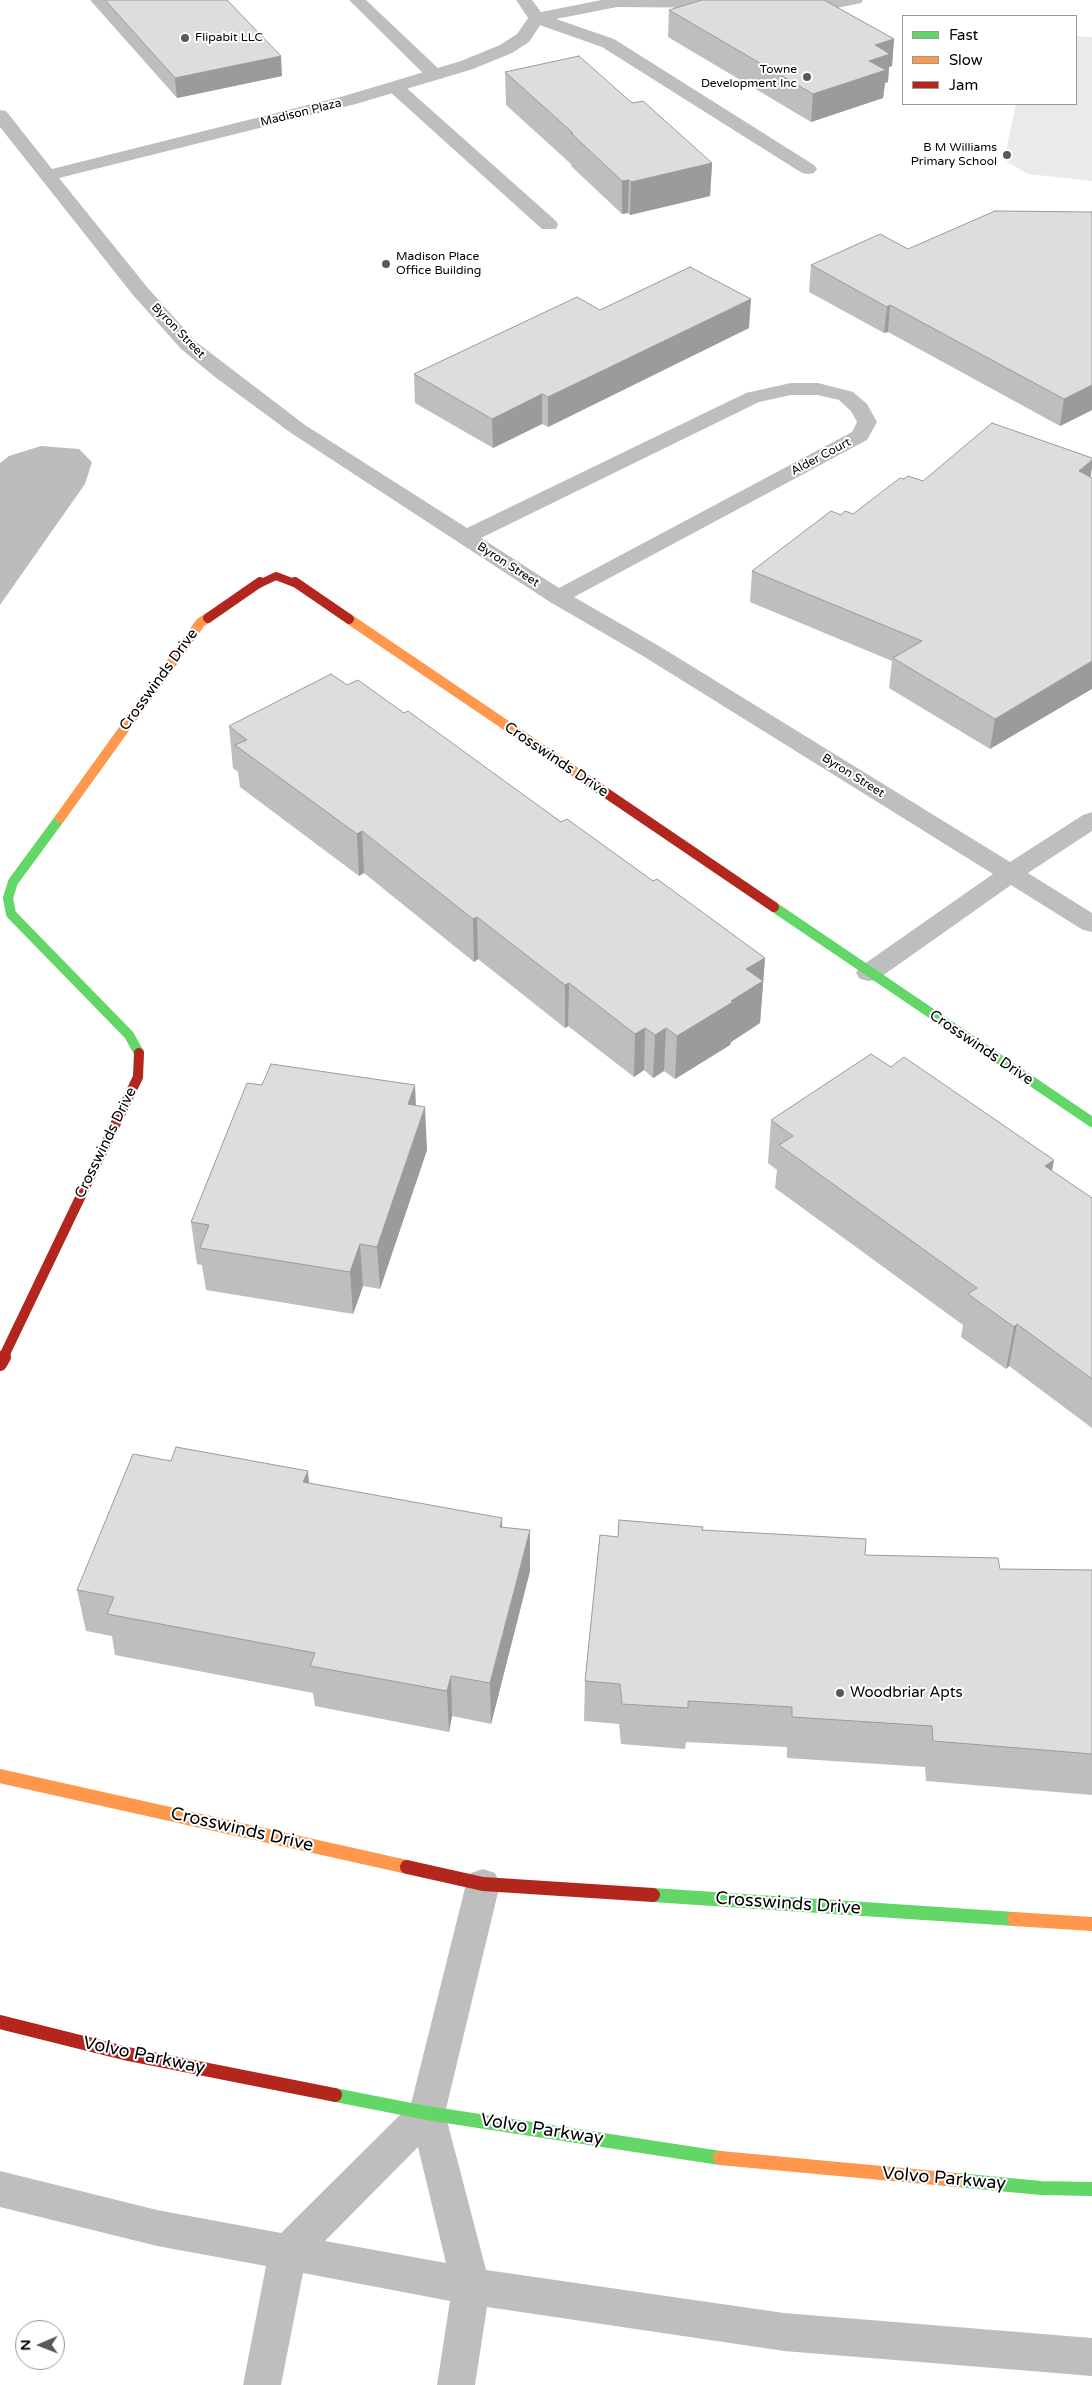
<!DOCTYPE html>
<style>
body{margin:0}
#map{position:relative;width:1092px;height:2385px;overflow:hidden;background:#fff;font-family:"Varela Round",sans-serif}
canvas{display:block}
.legend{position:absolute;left:902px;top:15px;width:175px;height:90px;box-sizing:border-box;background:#fff;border:1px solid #999;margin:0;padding:6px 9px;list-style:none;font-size:15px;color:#000}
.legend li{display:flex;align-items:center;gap:10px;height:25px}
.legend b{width:25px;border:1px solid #999}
.north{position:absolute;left:15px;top:2320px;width:50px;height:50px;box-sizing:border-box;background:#fff;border:1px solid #999;border-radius:50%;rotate:269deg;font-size:14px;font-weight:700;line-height:20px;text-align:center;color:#000}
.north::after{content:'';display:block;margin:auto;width:18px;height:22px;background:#595959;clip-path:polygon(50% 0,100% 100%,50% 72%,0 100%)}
</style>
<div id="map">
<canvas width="1092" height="2385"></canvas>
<ul class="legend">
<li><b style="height:6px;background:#63d668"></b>Fast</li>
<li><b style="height:6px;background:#ff974d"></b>Slow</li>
<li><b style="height:6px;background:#b3261e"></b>Jam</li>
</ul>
<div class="north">N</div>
</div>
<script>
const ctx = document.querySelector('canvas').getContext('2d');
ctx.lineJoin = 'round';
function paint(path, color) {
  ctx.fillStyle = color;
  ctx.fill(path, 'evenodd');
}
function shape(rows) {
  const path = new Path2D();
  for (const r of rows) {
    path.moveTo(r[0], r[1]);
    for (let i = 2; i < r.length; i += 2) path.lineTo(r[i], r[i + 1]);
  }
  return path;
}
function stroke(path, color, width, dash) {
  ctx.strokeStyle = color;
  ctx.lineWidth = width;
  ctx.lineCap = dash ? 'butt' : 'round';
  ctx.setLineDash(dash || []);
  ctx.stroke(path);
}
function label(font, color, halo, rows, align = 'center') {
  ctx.font = font + ' "Varela Round",sans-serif';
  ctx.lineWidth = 4;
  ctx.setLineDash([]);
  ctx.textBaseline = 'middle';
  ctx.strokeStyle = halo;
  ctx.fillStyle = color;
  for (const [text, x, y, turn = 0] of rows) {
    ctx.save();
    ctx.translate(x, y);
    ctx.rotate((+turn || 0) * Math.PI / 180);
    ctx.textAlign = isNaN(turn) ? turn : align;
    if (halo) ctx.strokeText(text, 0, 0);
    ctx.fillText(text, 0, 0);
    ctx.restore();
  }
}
const green = shape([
 [1076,36,1092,37,1092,181,1028,174,1004,160,1016,104,1076,104]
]);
const water = shape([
 [41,446,79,449,92,462,85,484,0,605,0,463,9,456]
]);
const lane = shape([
 [349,0,366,0,441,71,444,75,441,79,429,79,349,0],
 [516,0,532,0,541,12,602,0,737,0,739,3,737,6,731,8,617,7,556,19,614,39,814,165,817,169,814,173,808,174,802,173,602,47,531,22,516,0],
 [788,0,863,0,861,3,827,10,794,9,788,8,786,4,788,0],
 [395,82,401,83,556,221,558,225,556,229,542,229,389,91,386,87,389,83,395,82]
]);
const street = shape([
 [537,13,543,14,545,18,529,42,512,53,473,69,356,104,59,178,147,287,195,341,305,425,467,528,746,393,791,383,818,383,853,392,867,404,877,422,867,440,574,597,659,646,1010,862,1083,815,1092,812,1092,831,1028,873,1092,913,1092,932,1083,930,1011,885,878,979,869,981,860,979,856,973,860,967,993,874,643,656,550,602,291,433,215,377,181,349,133,295,0,127,0,110,6,111,52,169,344,96,461,61,500,45,517,34,531,14,537,13],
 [791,395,818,395,839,400,851,411,857,422,852,432,559,588,481,538,759,402,791,395],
 [483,1869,495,1873,500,1884,445,2113,486,2270,784,2313,1092,2338,1092,2376,784,2351,487,2307,475,2385,437,2385,450,2301,303,2273,281,2385,243,2385,266,2266,157,2246,0,2207,0,2171,157,2210,281,2233,411,2104,466,1884,471,1873,483,1869],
 [418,2147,446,2263,325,2241,418,2147]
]);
const fastFar1 = shape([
 [60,818,13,882,8,898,11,914,129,1035,139,1053],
 [774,907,1092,1122]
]);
const fast = shape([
 [653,1895,1014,1919],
 [335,2095,427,2113,720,2158],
 [957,2180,1041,2188,1092,2189]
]);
const slowFar1 = shape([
 [349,619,587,780],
 [60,818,201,622,208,618]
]);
const slow = shape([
 [0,1776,407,1867],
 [1014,1919,1092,1924],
 [720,2158,957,2180]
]);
const jamFar2 = shape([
 [259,584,276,576,297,584]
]);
const jamFar1 = shape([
 [295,582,349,619],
 [208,618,260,582],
 [587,780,774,907],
 [3,1358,138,1077,139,1053]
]);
const jam = shape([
 [0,1364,4,1357],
 [407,1867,483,1884,653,1895],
 [0,2022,128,2054,335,2095]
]);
const wall = shape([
 [90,0,227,0,282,76,177,98],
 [669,10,894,39,892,66,889,67,888,82,885,83,883,98,811,122,668,37],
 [505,72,632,103,712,163,710,196,630,215,628,213,622,214,571,166,571,164,506,105],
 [1092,212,1092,410,1060,426,888,332,884,333,809,292,811,265,908,249],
 [749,328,548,427,542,424,493,448,415,403,414,374],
 [1092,458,1092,467,1090,477,990,749,889,688,892,661,750,602,752,571,841,515,853,514,904,479,923,481],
 [347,685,404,713,561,822,653,881,765,958,760,1023,731,1042,730,1045,675,1079,664,1071,653,1078,644,1070,634,1077,568,1026,565,1028,478,959,474,962,364,873,359,876,240,787,238,772,233,768,229,726],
 [416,1106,427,1150,380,1289,363,1286,353,1314,206,1290,202,1265,197,1264,191,1222],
 [771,1120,1052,1171,1092,1198,1092,1428,1009,1366,1006,1369,961,1337,963,1325,775,1188,777,1170,768,1163],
 [309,1483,502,1528,530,1530,530,1571,491,1724,452,1716,449,1732,315,1706,313,1693,115,1655,112,1636,86,1631,77,1590],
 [702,1530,865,1555,1000,1569,1092,1570,1092,1795,926,1781,925,1767,787,1758,787,1747,686,1742,685,1749,621,1744,619,1724,584,1721,585,1681,618,1537]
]);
const shadedWall = shape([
 [894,39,892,66,889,67,888,82,885,83,883,98,811,122,813,94,869,61,875,45],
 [281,56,282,76,177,98,175,78],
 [712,163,710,196,630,215,631,182],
 [629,180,628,213,622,214,622,181],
 [751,299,749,328,548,427,548,397],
 [890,305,888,332,884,333,887,307],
 [1092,385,1092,410,1060,426,1064,399],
 [542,394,542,424,493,448,492,419],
 [1092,460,1092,467,1089,489,1079,471],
 [1092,661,1092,689,990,749,995,719],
 [362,831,364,873,359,876,357,834],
 [477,917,478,959,474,962,473,919],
 [765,958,760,1023,731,1042,730,1045,675,1079,677,1036,731,1001,746,969],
 [569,983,568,1026,565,1028,565,985],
 [645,1028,644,1070,634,1077,635,1034],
 [666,1028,664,1071,653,1078,655,1035],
 [415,1085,417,1127,408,1104],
 [425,1107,427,1150,380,1289,377,1247],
 [1054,1160,1046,1203,1045,1166],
 [360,1244,363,1286,353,1314,350,1272],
 [1017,1324,1009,1366,1006,1369,1014,1327],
 [308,1471,312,1513,303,1482],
 [502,1518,503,1559,500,1527],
 [530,1530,530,1571,491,1724,490,1683],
 [451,1676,452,1716,449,1732,447,1691]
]);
const building = shape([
 [105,0,227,0,281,56,175,78,105,0],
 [702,0,824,0,894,39,875,45,890,54,869,61,886,70,813,94,669,10,702,0],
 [579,56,632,103,643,101,712,163,631,182,629,180,622,181,571,133,573,133,505,72,579,56],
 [995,211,1092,212,1092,385,1064,399,890,305,887,307,811,265,880,234,908,249,995,211],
 [690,267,751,299,548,397,542,394,492,419,414,374,577,297,600,310,690,267],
 [992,423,1092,458,1092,460,1079,471,1092,478,1092,661,995,719,893,658,922,641,752,571,831,511,841,515,845,511,853,514,900,478,904,479,908,476,923,481,992,423],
 [331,674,347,685,358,680,404,713,408,711,561,822,567,819,653,881,657,879,765,958,746,969,763,981,731,1001,733,1002,677,1036,666,1028,655,1035,645,1028,635,1034,569,983,565,985,477,917,473,919,362,831,357,834,235,745,247,740,229,726,331,674],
 [871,1054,891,1067,904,1057,1054,1160,1045,1166,1092,1198,1092,1379,1017,1324,1014,1327,968,1294,977,1288,779,1145,793,1136,771,1120,871,1054],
 [271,1064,415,1085,408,1104,425,1107,377,1247,360,1244,350,1272,200,1248,209,1225,191,1222,247,1083,262,1085,271,1064],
 [176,1447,308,1471,303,1482,502,1518,500,1527,530,1530,490,1683,451,1676,447,1691,310,1666,315,1653,107,1614,114,1597,77,1590,133,1454,171,1461,176,1447],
 [619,1520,703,1527,702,1530,866,1539,865,1555,998,1558,1000,1569,1092,1570,1092,1754,933,1741,932,1726,792,1717,792,1707,688,1701,688,1708,622,1704,620,1684,585,1681,600,1535,618,1537,619,1520]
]);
const markers = [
 [185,38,5,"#595959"],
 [807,77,5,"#595959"],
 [1007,155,5,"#595959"],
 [386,264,5,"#595959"],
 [840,1693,5,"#595959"]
];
const farPoinames = [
 ["Flipabit LLC",195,38],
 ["Towne",797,70,"right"],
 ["Development Inc",797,84,"right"],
 ["B M Williams",997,148,"right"],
 ["Primary School",997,162,"right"],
 ["Madison Place",396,257],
 ["Office Building",396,271]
];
const farStreetnames = [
 ["Madison Plaza",301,113,-14],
 ["Byron Street",178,331,46],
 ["Alder Court",821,457,-28],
 ["Byron Street",508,565,33],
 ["Byron Street",853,776,32]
];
const streetNames = [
 ["Crosswinds Drive",159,680,-54],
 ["Crosswinds Drive",556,760,34],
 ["Crosswinds Drive",981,1048,34],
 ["Crosswinds Drive",106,1143,-64]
];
const poiNames = [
 ["Woodbriar Apts",850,1693]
];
const nearStreetnames = [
 ["Crosswinds Drive",242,1830,13],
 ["Crosswinds Drive",788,1904,4],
 ["Volvo Parkway",144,2056,12],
 ["Volvo Parkway",542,2130,9],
 ["Volvo Parkway",944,2179,5]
];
paint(green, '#eaeaea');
paint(water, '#bcbcbc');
paint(lane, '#bebebe');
paint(street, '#bebebe');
stroke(fastFar1, '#63d668', 10);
stroke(fast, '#63d668', 14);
stroke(slowFar1, '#ff974d', 10);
stroke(slow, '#ff974d', 14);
stroke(jamFar2, '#b3261e', 8);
stroke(jamFar1, '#b3261e', 10);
stroke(jam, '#b3261e', 14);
paint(wall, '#bebebe');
paint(shadedWall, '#9b9b9b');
paint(building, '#ddd');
stroke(building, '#9b9b9b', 1);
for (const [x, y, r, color] of markers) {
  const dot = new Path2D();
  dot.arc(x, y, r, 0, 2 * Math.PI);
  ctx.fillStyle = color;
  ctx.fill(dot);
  stroke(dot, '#fff', 2);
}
label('12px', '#000', '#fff', farPoinames, 'left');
label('12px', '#000', '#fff', farStreetnames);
label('15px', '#000', '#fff', streetNames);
label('15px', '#000', '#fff', poiNames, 'left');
label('18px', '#000', '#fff', nearStreetnames);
</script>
